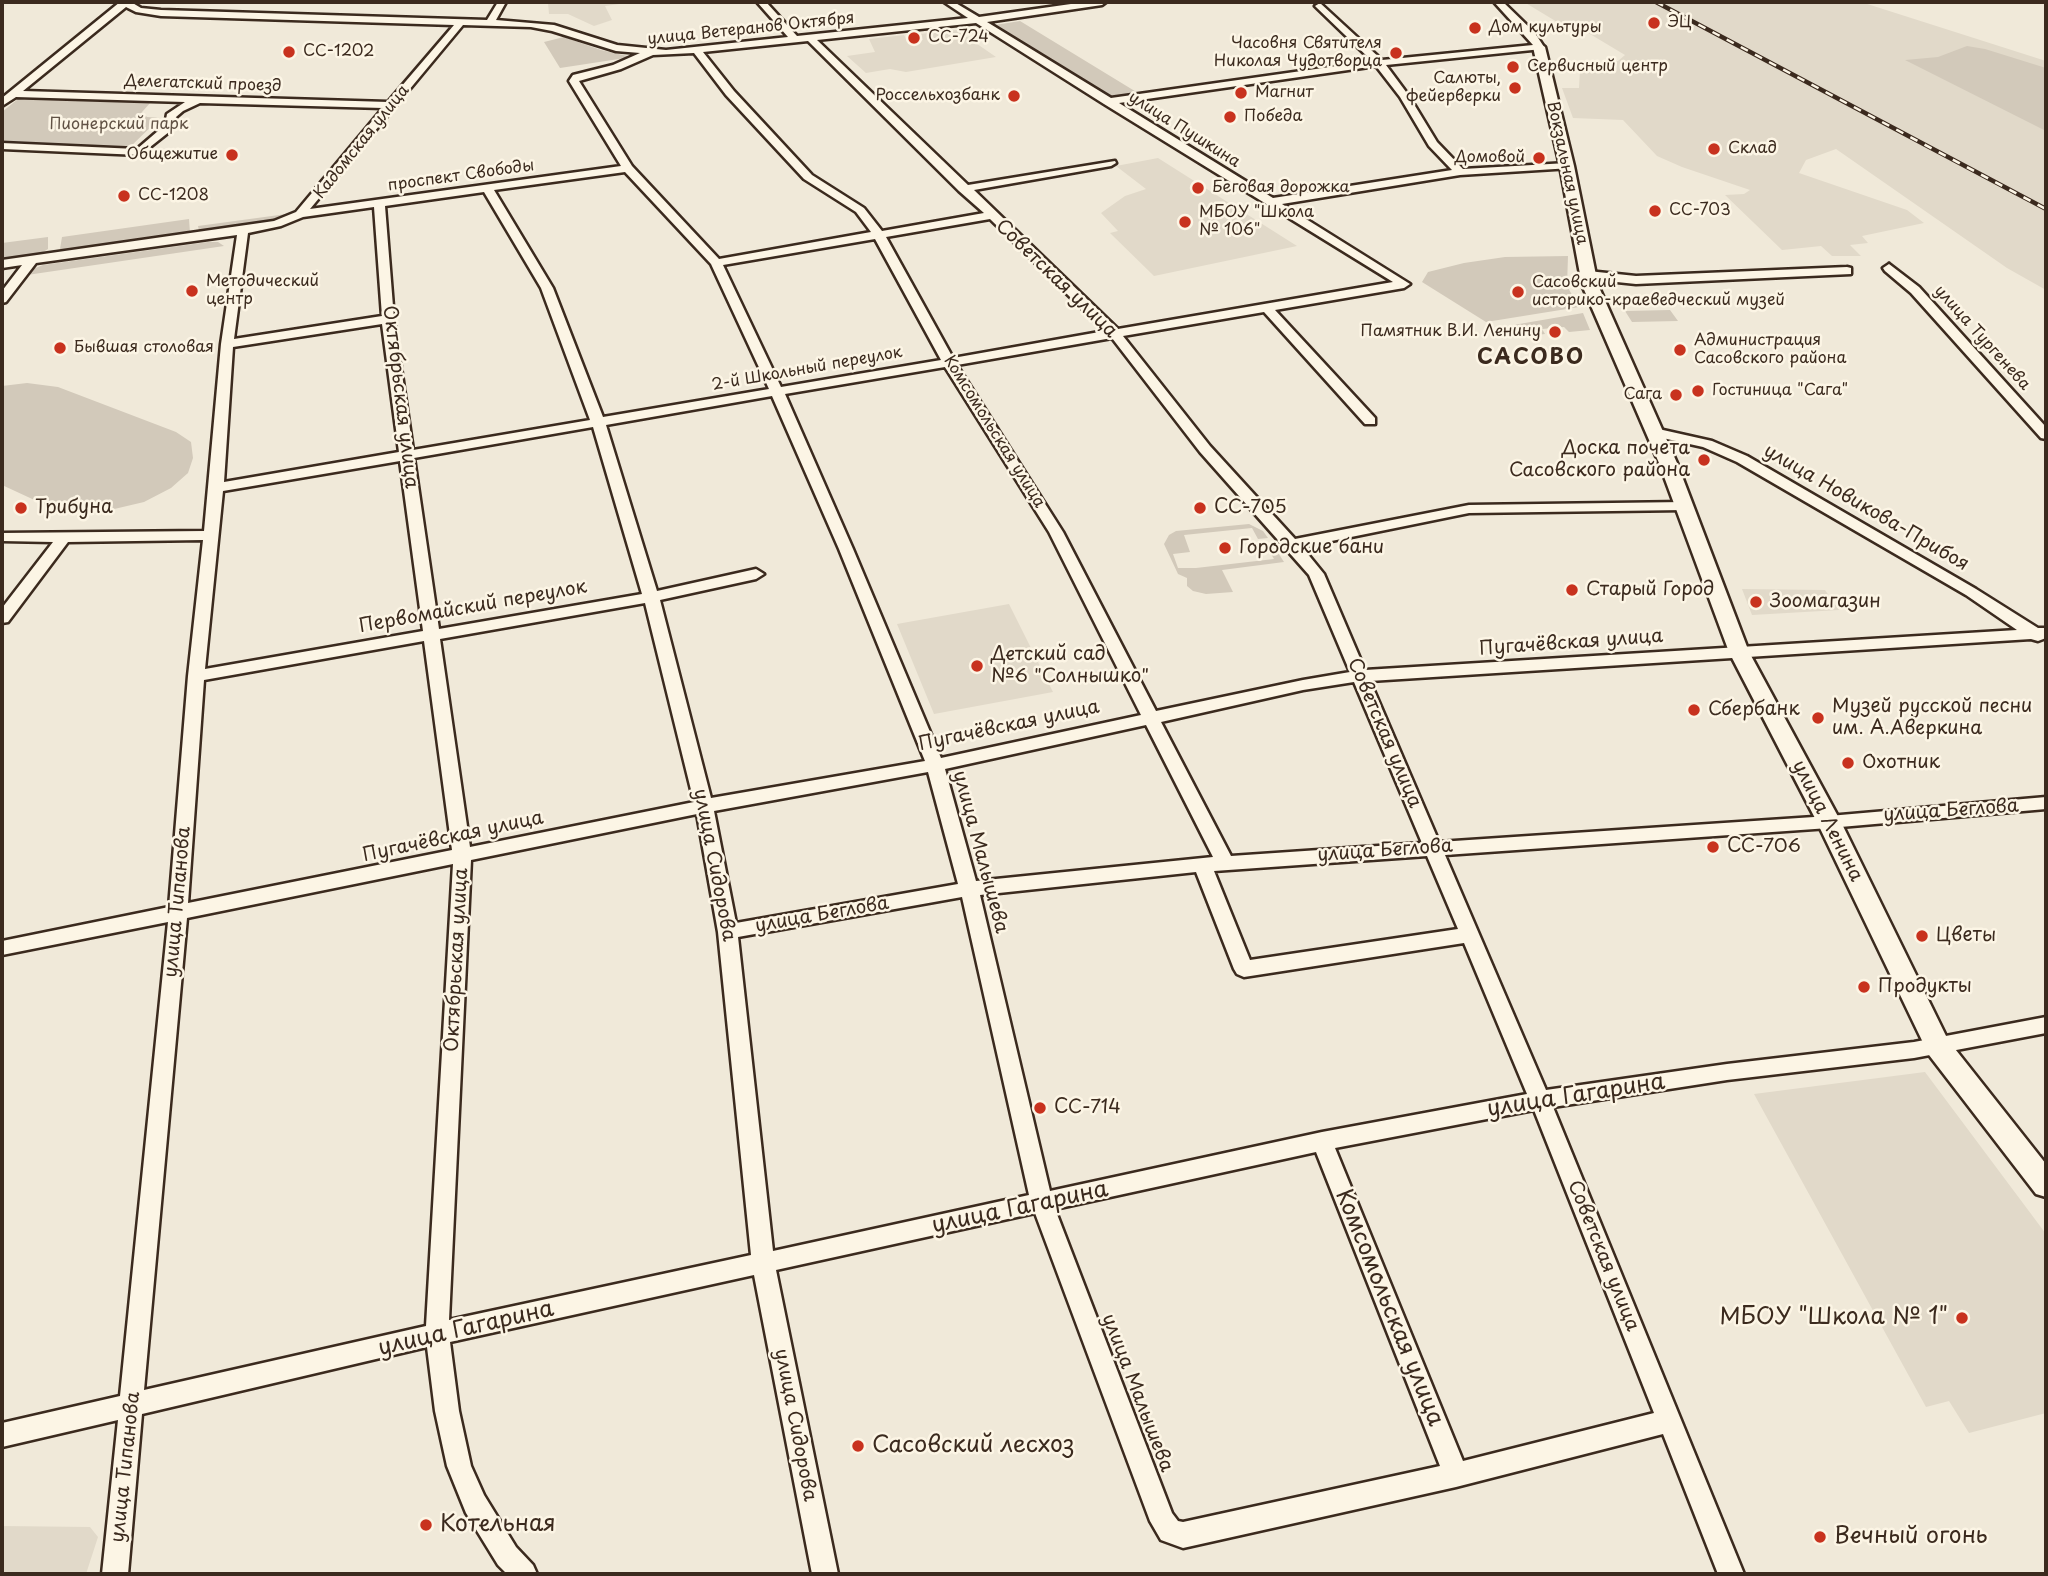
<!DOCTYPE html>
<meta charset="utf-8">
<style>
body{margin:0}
#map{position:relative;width:2048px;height:1576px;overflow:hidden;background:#f0e9d9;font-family:"Playpen Sans",sans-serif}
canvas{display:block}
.frame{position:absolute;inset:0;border:4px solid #3b2a1e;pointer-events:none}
</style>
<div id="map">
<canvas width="2048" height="1576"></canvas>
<div class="frame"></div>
</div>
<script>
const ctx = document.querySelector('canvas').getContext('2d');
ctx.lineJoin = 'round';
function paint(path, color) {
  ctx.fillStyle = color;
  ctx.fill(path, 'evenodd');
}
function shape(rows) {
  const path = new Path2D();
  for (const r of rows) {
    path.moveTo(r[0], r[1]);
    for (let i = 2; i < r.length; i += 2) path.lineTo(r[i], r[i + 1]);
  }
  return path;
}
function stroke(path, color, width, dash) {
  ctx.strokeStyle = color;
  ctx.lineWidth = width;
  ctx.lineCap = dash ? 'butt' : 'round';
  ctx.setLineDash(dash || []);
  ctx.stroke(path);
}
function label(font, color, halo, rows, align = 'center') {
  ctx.font = font + ' "Playpen Sans",sans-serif';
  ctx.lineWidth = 5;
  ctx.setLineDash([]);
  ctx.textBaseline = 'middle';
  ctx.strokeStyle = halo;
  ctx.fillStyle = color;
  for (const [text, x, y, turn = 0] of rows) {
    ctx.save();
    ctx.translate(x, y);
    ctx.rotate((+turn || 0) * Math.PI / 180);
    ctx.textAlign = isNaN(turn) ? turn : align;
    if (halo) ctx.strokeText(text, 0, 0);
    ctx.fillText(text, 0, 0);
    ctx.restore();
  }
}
const built = shape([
 [530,2,634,2,605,6,612,20,594,26,568,14,549,14,548,3],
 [1524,2,1861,2,2046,61,2046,290,2007,268,1836,149,1806,160,1799,173,1907,210,1924,223,1862,236,1868,243,1850,245,1861,256,1832,256,1821,246,1782,250,1725,195,1744,194,1750,190,1682,167,1657,156,1623,120,1573,118,1562,88,1579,88,1580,69,1618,61,1625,55,1580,28,1567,28],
 [957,30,996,57,906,72,890,69,866,73,847,56,875,52,869,39,904,35,908,42,923,40,920,34],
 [1158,158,1297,246,1154,276,1110,233,1118,231,1101,213,1125,196,1146,189,1116,166],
 [1742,589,1825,590,1839,610,1752,615],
 [1009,604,1053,692,934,714,897,624],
 [1925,1072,2046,1234,2046,1413,1969,1433,1949,1401,1926,1407,1754,1094],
 [2,1526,90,1527,98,1537,86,1574,2,1574]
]);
const green = shape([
 [1020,21,1138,93,1113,97,995,25],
 [564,37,601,50,632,57,560,68,544,42],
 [1967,46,1985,49,2046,68,2046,131,1905,60,1938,57],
 [18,99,151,102,142,112,147,117,160,118,129,148,2,142,2,112],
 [294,213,265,223,199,231,198,226],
 [189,219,190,233,184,235,66,251,60,249,62,237],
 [48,237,48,249,43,252,2,260,2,243],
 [208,242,218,242,224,246,27,275,33,269,43,265],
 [1568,256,1567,286,1579,307,1486,322,1422,282,1428,272,1464,263,1505,257],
 [1670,310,1678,321,1632,322,1625,311],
 [1583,313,1590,330,1569,332,1564,327,1542,329,1545,334,1511,338,1496,328],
 [27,383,58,387,176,432,191,442,193,458,188,473,171,488,144,502,93,514,56,510,2,485,2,386],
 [1249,524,1263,531,1268,538,1258,539,1252,528,1184,535,1190,552,1173,554,1178,568,1196,568,1274,559,1268,549,1275,548,1284,562,1222,570,1233,592,1206,594,1193,591,1187,586,1187,578,1178,574,1164,544,1169,535,1176,531]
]);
const minor = shape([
 [120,2,131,2,141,8,161,10,487,20,498,2,506,2,496,20,554,25,617,45,666,50,788,37,757,2,766,2,797,36,968,18,944,2,954,2,979,17,1085,2,1106,2,1102,5,987,22,1111,98,1372,61,1317,8,1315,6,1320,3,1382,60,1533,45,1494,2,1503,2,1535,33,1544,47,1542,49,1386,65,1409,96,1437,142,1463,169,1567,163,1572,166,1571,168,1460,175,1282,204,1410,284,1404,288,1275,310,1375,418,1375,424,1365,424,1264,312,1123,336,1210,446,1295,539,1469,505,1684,502,1691,506,1684,510,1469,513,1302,547,1324,574,1365,670,2017,630,1966,595,1737,462,1703,447,1649,435,1647,432,1654,428,1712,441,1747,456,1976,589,2038,628,2046,628,2046,638,2038,641,2031,639,1370,681,1439,842,1829,816,2046,797,2046,809,1829,828,1445,855,1546,1090,1727,1064,1914,1042,2046,1017,2046,1033,1914,1058,1727,1080,1553,1107,1744,1574,1718,1574,1663,1434,1456,1487,1183,1548,1161,1540,1150,1521,1035,1213,776,1270,838,1574,812,1574,754,1275,450,1342,459,1411,471,1466,484,1495,516,1547,533,1565,537,1574,507,1574,498,1565,466,1513,447,1466,435,1411,427,1347,142,1414,128,1574,102,1574,118,1420,2,1447,2,1423,120,1396,168,922,2,955,2,941,169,907,188,676,203,540,68,542,8,622,2,623,2,608,53,542,2,541,2,533,204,531,221,344,237,235,36,263,6,302,2,303,2,291,22,265,2,268,2,260,274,221,296,212,383,108,200,103,183,111,176,117,174,128,140,155,2,149,2,143,137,149,165,125,167,114,185,102,16,97,2,106,2,98,120,2],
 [126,7,136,12,161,16,454,25,388,102,23,91,126,7],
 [976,23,1104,104,1393,282,1118,329,974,190,1111,166,1116,163,1115,161,968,185,817,40,976,23],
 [463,25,531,27,552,31,616,51,640,53,613,65,573,75,569,81,621,166,310,209,463,25],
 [808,41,959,191,984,213,882,231,864,208,812,175,734,91,703,52,808,41],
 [694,53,726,95,804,179,856,212,871,232,719,259,632,166,579,81,621,69,653,55,694,53],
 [1376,66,1400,97,1429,146,1452,170,1273,198,1119,103,1376,66],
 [625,172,711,264,769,389,603,417,553,288,494,190,625,172],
 [484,192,541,288,590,420,413,450,394,319,385,206,484,192],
 [374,207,382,316,234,339,248,233,281,226,303,217,374,207],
 [990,219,1105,331,953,358,886,237,990,219],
 [875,239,941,360,781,387,723,265,875,239],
 [382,324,399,452,224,482,233,347,382,324],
 [1112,338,1200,452,1309,575,1350,672,1303,680,1156,711,1063,532,957,365,1112,338],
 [945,367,1049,532,1141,715,941,758,853,549,785,394,945,367],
 [772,396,839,549,925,761,711,798,660,600,756,579,764,574,756,569,657,591,606,425,772,396],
 [593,427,642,594,439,629,414,458,593,427],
 [400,461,423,631,205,669,223,491,400,461],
 [645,603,694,802,470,847,440,639,645,603],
 [424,641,452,850,188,903,204,680,424,641],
 [1354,682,1422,843,1231,856,1161,722,1303,690,1354,682],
 [1146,725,1213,857,976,881,945,769,1146,725],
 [928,772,958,884,736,923,714,811,928,772],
 [697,814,718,932,751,1255,449,1320,471,860,697,814],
 [1427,856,1458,929,1250,960,1214,871,1427,856],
 [453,864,426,1326,144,1390,187,918,453,864],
 [1196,872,1234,969,1237,974,1244,977,1464,943,1527,1094,1322,1132,1050,1191,980,895,1196,872],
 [962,897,1029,1195,773,1251,738,937,962,897],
 [1534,1110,1654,1413,1463,1461,1335,1148,1534,1110],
 [1316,1152,1440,1466,1183,1522,1178,1521,1172,1513,1055,1209,1316,1152],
 [1889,264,1919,287,2046,427,2046,439,2041,438,1911,293,1885,271,1883,268,1889,264],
 [1847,267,1851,268,1851,274,1636,284,1588,279,1582,275,1588,271,1636,276,1847,267]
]);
const major = shape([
 [1539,43,1545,47,1574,166,1598,285,1677,463,1749,652,1841,822,1948,1040,2046,1164,2046,1197,2036,1194,1929,1055,1817,822,1729,652,1659,463,1582,285,1560,166,1533,47,1539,43]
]);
const rail = shape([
 [1656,2,2046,209]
]);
const markers = [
 [1654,23,7,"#c8321e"],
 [1475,28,7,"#c8321e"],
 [914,38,7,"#c8321e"],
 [289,52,7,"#c8321e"],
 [1396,53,7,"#c8321e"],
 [1513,67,7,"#c8321e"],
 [1515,88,7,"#c8321e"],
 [1241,93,7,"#c8321e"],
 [1014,96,7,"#c8321e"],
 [1230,117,7,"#c8321e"],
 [1714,149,7,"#c8321e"],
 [232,155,7,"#c8321e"],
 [1539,158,7,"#c8321e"],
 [1198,188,7,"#c8321e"],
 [124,196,7,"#c8321e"],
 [1655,211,7,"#c8321e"],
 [1185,222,7,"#c8321e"],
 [192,291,7,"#c8321e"],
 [1518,292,7,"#c8321e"],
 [1555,332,7,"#c8321e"],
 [60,348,7,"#c8321e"],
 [1680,350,7,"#c8321e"],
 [1698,391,7,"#c8321e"],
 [1676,395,7,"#c8321e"],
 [1704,460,7,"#c8321e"],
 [21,508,7,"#c8321e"],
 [1200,508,7,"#c8321e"],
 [1225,548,7,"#c8321e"],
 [1572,590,7,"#c8321e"],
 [1756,602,7,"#c8321e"],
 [977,666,7,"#c8321e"],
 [1694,710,7,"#c8321e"],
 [1818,718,7,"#c8321e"],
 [1848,763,7,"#c8321e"],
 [1713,847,7,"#c8321e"],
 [1922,936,7,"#c8321e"],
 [1864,987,7,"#c8321e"],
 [1040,1108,7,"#c8321e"],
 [1962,1318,7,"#c8321e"],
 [858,1446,7,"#c8321e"],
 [426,1525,7,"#c8321e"],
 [1820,1537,7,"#c8321e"]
];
const farPoinames = [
 ["ЭЦ",1668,23],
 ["Дом культуры",1489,28],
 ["СС-724",928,38],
 ["Часовня Святителя",1382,44,"right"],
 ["Николая Чудотворца",1382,62,"right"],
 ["СС-1202",303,52],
 ["Сервисный центр",1527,67],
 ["Салюты,",1501,79,"right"],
 ["фейерверки",1501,97,"right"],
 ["Магнит",1255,93],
 ["Россельхозбанк",1000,96,"right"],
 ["Победа",1244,117],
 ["Склад",1728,149],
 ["Общежитие",218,155,"right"],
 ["Домовой",1525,158,"right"],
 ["Беговая дорожка",1212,188],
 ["СС-1208",138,196],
 ["СС-703",1669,211],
 ["МБОУ \"Школа",1199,213],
 ["№ 106\"",1199,231],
 ["Методический",206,282],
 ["центр",206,300],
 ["Сасовский",1532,283],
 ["историко-краеведческий музей",1532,301],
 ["Памятник В.И. Ленину",1541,332,"right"],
 ["Администрация",1694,341],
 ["Сасовского района",1694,359],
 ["Бывшая столовая",74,348],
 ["Гостиница \"Сага\"",1712,391],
 ["Сага",1662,395,"right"]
];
const farStreetnames = [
 ["улица Ветеранов Октября",751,29,-6],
 ["Делегатский проезд",203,84,2],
 ["улица Пушкина",1184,130,32],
 ["Кадомская улица",362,142,-51],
 ["Вокзальная улица",1567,173,78],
 ["проспект Свободы",461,176,-8],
 ["улица Тургенева",1982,338,48],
 ["2-й Школьный переулок",807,369,-10],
 ["Комсомольская улица",994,432,58]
];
const farParknames = [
 ["Пионерский парк",119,125]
];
const streetNames = [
 ["Советская улица",1056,279,44],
 ["Октябрьская улица",400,397,83],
 ["улица Новикова-Прибоя",1866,508,30],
 ["Первомайский переулок",473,607,-10],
 ["Пугачёвская улица",1571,643,-4],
 ["Пугачёвская улица",1009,726,-12],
 ["Советская улица",1384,733,67],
 ["улица Беглова",1951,811,-4],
 ["улица Ленина",1827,821,63],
 ["Пугачёвская улица",453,837,-12],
 ["улица Беглова",1385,851,-4],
 ["улица Малышева",980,852,75],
 ["улица Сидорова",714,865,79],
 ["улица Типанова",178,902,-85],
 ["улица Беглова",822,915,-10],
 ["Октябрьская улица",457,960,-87],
 ["Советская улица",1603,1256,68],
 ["улица Малышева",1137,1393,69],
 ["улица Сидорова",795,1425,79],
 ["улица Типанова",126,1467,-84]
];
const poiNames = [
 ["Доска почета",1690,449,"right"],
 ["Сасовского района",1690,471,"right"],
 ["Трибуна",35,508],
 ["СС-705",1214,508],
 ["Городские бани",1239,548],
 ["Старый Город",1586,590],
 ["Зоомагазин",1770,602],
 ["Детский сад",991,655],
 ["№6 \"Солнышко\"",991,677],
 ["Музей русской песни",1832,707],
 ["им. А.Аверкина",1832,729],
 ["Сбербанк",1708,710],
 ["Охотник",1862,763],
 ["СС-706",1727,847],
 ["Цветы",1936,936],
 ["Продукты",1878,987],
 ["СС-714",1054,1108]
];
const farDistrictnames = [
 ["САСОВО",1531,358]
];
const nearStreetnames = [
 ["улица Гагарина",1576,1096,-9],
 ["улица Гагарина",1020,1208,-12],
 ["Комсомольская улица",1389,1308,68],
 ["улица Гагарина",466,1329,-13]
];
const nearPoinames = [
 ["МБОУ \"Школа № 1\"",1948,1318,"right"],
 ["Сасовский лесхоз",872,1446],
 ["Котельная",440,1525],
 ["Вечный огонь",1834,1537]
];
paint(built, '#e1d9c9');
paint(green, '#d2c9ba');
stroke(minor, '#3b2a1e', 5);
stroke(major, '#3b2a1e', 5);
paint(minor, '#fcf5e5');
paint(major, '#fcf5e5');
stroke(rail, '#3b2a1e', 4.5);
stroke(rail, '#fcf5e5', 2.5, [8]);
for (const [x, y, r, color] of markers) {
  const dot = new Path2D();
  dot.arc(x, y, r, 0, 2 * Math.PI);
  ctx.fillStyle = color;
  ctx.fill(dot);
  stroke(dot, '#fcf5e5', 2.5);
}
label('16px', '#3b2a1e', '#fcf5e5', farPoinames, 'left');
label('16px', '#3b2a1e', '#fcf5e5', farStreetnames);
label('16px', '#615245', '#fcf5e5', farParknames);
label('19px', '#3b2a1e', '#fcf5e5', streetNames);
label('19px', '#3b2a1e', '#fcf5e5', poiNames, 'left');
ctx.letterSpacing = '2px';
label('bold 21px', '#3b2a1e', '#fcf5e5', farDistrictnames);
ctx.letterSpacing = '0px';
label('23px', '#3b2a1e', '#fcf5e5', nearStreetnames);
label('23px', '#3b2a1e', '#fcf5e5', nearPoinames, 'left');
</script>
